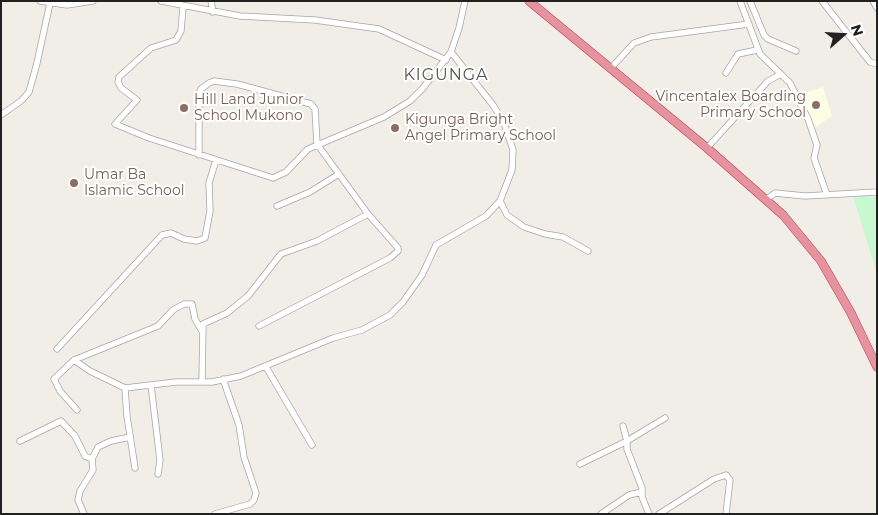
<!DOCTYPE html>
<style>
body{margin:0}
#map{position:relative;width:878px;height:515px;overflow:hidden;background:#f1eee8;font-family:Montserrat,sans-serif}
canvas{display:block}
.frame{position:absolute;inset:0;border:2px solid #212121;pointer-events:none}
.north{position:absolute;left:818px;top:10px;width:50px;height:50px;-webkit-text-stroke:4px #fff;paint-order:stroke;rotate:71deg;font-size:14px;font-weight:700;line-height:20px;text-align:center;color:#212121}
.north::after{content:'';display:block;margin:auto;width:18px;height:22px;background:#212121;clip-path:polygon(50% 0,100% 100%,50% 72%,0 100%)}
</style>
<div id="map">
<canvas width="878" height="515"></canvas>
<div class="frame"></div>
<div class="north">N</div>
</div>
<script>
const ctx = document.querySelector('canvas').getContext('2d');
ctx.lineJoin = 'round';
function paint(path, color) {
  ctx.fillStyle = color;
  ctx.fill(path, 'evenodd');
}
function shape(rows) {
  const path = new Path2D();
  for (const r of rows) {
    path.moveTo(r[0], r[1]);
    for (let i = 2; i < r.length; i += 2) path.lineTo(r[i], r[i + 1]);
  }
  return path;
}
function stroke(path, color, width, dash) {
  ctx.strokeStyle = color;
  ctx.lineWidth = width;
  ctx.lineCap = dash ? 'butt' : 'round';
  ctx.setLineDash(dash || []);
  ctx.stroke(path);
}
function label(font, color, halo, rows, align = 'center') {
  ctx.font = font + ' Montserrat,sans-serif';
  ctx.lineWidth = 4;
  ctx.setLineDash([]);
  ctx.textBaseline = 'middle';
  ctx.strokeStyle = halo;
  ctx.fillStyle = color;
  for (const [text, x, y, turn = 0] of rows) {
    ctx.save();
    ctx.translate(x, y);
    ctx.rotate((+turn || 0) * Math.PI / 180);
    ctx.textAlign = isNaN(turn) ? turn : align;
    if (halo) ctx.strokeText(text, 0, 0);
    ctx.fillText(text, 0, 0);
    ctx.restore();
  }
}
const education = shape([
 [823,87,832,116,814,128,799,95]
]);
const park = shape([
 [853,196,877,197,877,274]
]);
const minor = shape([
 [40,1,67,5,93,1],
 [161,1,240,16,315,20,379,29,446,60],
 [211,1,213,12],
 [740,1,760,54,790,83,808,119,817,145,814,158,827,195],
 [750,1,764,35,768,39,796,51],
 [822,1,870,62,877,64],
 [873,1,877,8],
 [183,7,181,31,176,40,151,48,119,77,118,82,121,88,137,100,115,124,149,138,273,178,286,172,308,149,384,117,410,101,423,88,451,52,459,28,465,1],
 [611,68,634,43,651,37,749,24],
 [726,73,738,54,757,50],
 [1,115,21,101,29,92,37,63,50,3],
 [707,148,768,81,781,74],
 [199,155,199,94,201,89,209,83,214,81,237,84,311,104,315,109,317,144,368,214,398,248,398,251,390,258,259,326],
 [767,199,775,193,805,196,877,192],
 [500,201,507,215,524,227,545,234,563,237,588,251],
 [277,206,310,192,339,174],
 [57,349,162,235,171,233,184,239,197,241,205,238,210,211,209,183,216,160],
 [74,360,90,371,125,388,127,416,135,468],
 [266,367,312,445],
 [202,382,203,324,227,313,248,296,281,254,317,241,368,214],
 [151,385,160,460,158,474],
 [125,388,176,382,212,382,241,376,333,338,362,330,390,315,403,302,422,275,436,245,486,216,500,201,512,170,513,150,504,123,493,105,451,52],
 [77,410,60,391,54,379,74,360,158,326,173,310,184,304,192,304,195,319,202,331],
 [20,441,61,421,75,436,85,456,92,459],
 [580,464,627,441,623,426],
 [84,514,78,500,80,491,93,470,92,459,98,447,111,441,130,437],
 [215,514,250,504,254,500,256,493,244,457,239,425,223,379],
 [601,514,629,495,642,492],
 [649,514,642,497,642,488,627,449,627,441,665,418],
 [659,514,714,479,726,475,730,480,726,514]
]);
const highway = shape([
 [529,1,707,148,783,215,821,261,851,313,877,367]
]);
const markers = [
 [816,105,5,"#8d6e63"],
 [184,108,5,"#8d6e63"],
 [395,128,5,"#8d6e63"],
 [74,183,5,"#8d6e63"]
];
const educationNames = [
 ["Vincentalex Boarding",806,97,"right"],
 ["Primary School",806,113,"right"],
 ["Hill Land Junior",194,100],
 ["School Mukono",194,116],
 ["Kigunga Bright",405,120],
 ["Angel Primary School",405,136],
 ["Umar Ba",84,175],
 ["Islamic School",84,191]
];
const quarterNames = [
 ["KIGUNGA",446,75]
];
paint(education, '#fcfee4');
paint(park, '#c8f8cf');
stroke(minor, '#a5a5a5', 7);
stroke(highway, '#d4305e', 9);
stroke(minor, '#fff', 5.5);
stroke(highway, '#e4949e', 8);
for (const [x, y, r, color] of markers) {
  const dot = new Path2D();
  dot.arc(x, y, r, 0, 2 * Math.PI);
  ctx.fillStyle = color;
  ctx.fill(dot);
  stroke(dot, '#fff', 2);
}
label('14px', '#785e54', '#fff', educationNames, 'left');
ctx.letterSpacing = '1px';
label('16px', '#545454', '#fff', quarterNames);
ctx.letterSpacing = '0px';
</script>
